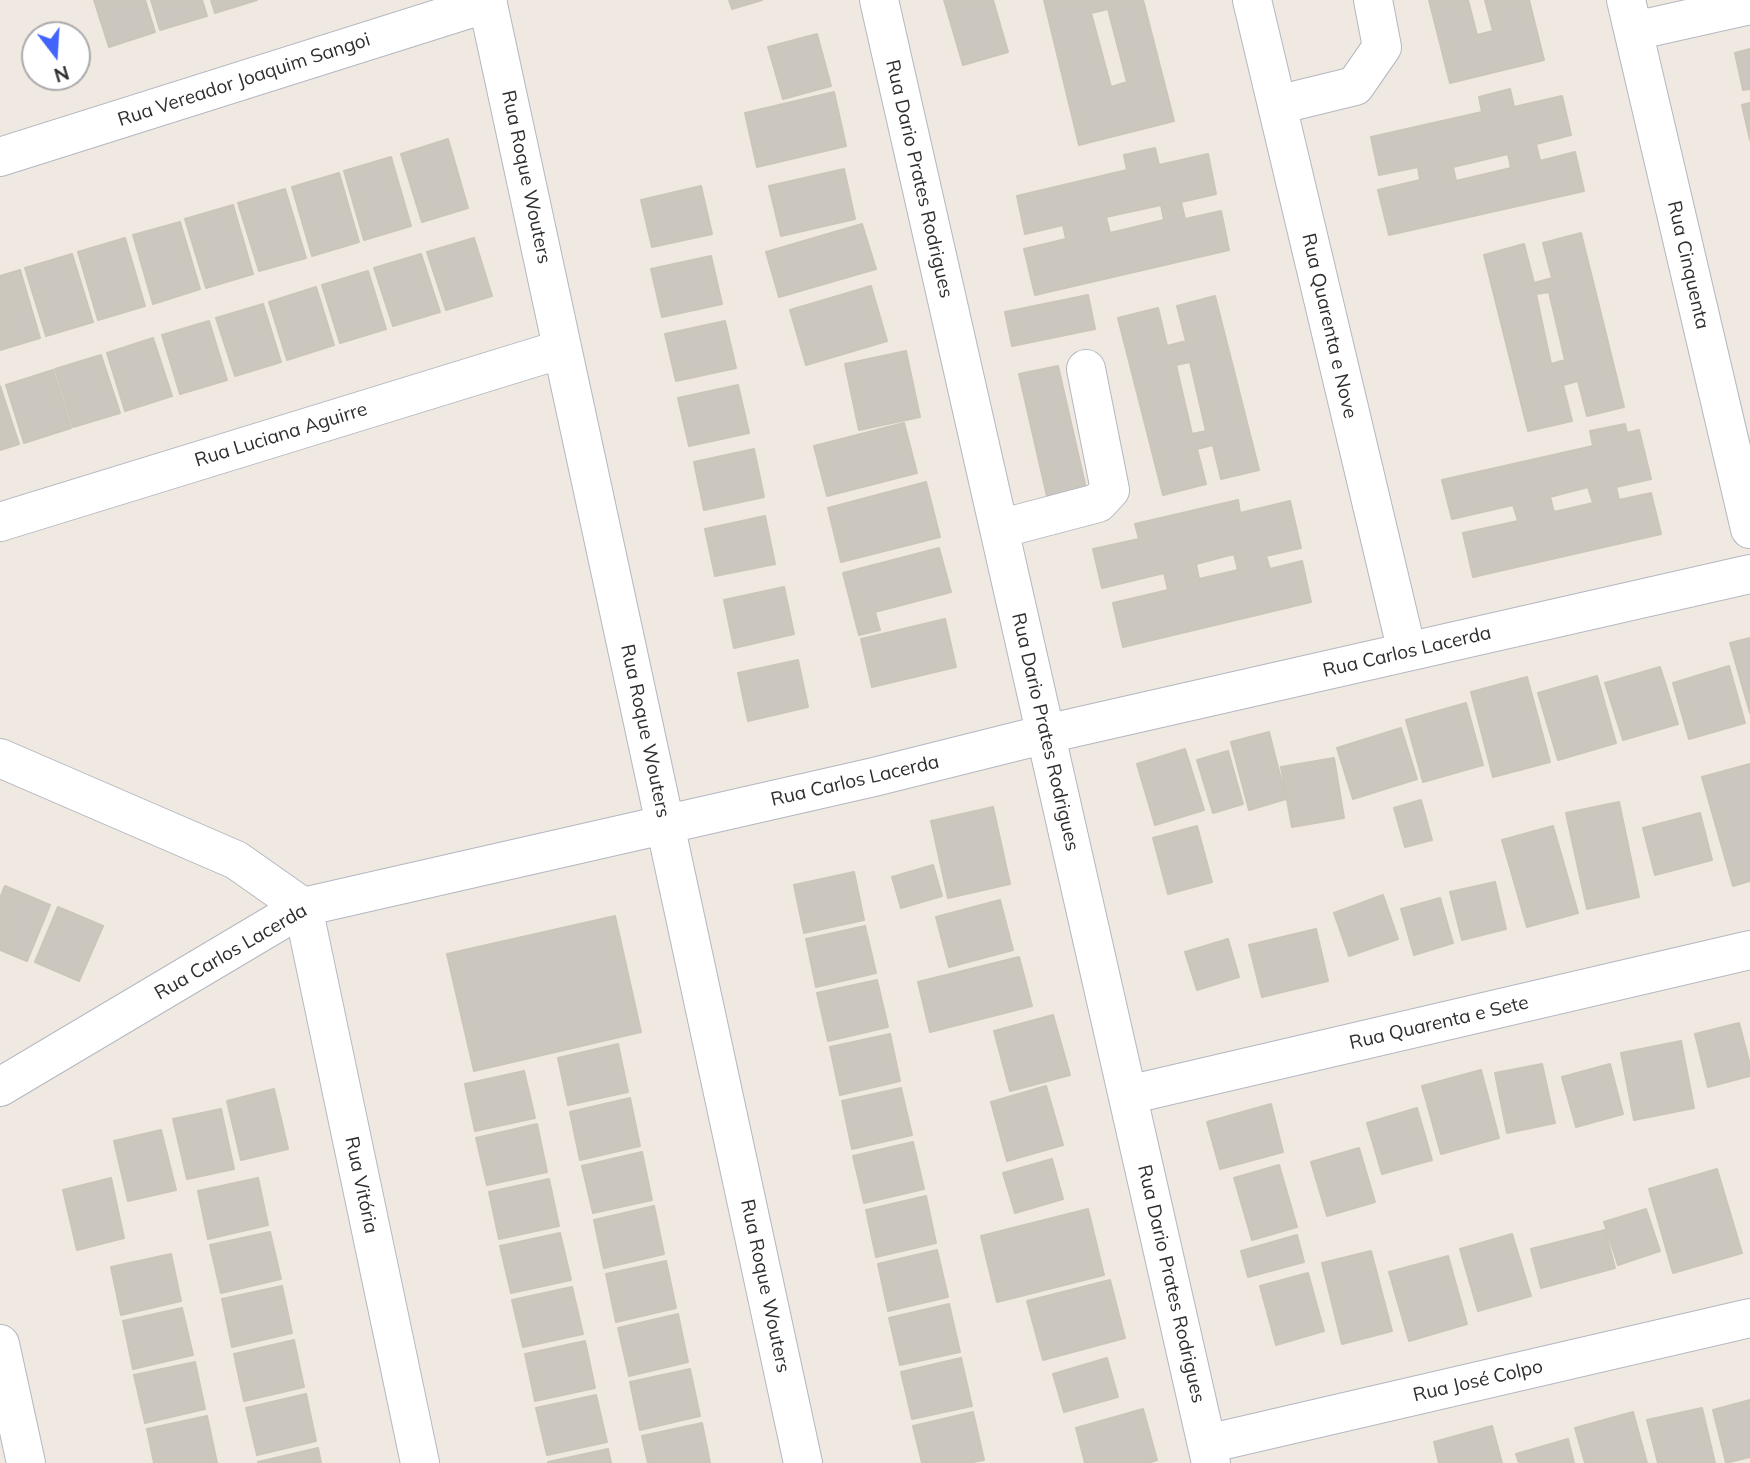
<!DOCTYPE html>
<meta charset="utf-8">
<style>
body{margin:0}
#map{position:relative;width:1750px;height:1463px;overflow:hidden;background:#efe9e1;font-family:Mulish,sans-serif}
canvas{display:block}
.north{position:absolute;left:21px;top:21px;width:70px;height:70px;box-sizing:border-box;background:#fff;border:2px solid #ababab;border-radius:50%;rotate:163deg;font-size:19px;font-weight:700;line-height:28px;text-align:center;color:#2e2e2e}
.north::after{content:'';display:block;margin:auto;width:24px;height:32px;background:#4264fb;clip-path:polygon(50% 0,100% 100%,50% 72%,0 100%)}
</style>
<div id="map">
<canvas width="1750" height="1463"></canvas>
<div class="north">N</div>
</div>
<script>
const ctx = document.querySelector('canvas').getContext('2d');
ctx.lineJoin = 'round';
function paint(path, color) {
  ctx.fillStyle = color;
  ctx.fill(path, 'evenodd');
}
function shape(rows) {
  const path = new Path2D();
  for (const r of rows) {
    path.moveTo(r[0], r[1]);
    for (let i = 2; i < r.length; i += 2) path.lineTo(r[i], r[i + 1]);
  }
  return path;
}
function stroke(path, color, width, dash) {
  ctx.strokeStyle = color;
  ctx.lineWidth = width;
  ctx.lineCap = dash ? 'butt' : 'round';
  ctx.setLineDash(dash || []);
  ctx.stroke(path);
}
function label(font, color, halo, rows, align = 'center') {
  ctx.font = font + ' Mulish,sans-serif';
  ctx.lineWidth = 5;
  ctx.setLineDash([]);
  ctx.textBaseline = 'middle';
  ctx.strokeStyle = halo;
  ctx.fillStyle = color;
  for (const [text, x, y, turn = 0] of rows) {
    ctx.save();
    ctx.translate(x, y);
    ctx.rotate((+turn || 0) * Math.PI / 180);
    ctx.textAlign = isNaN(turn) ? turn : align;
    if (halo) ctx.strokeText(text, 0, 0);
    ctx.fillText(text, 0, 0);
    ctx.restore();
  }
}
const building = shape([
 [94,0,145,0,155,32,109,47,94,0],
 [151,0,202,0,207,16,160,30,151,0],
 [211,0,257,0,215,13,211,0],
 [729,0,762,0,732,9,729,0],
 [944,0,993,0,1008,52,963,65,944,0],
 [1044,0,1143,0,1174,121,1079,145,1044,0],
 [1108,9,1127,82,1111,87,1091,13,1108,9],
 [1429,0,1468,0,1477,35,1493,31,1485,0,1529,0,1544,60,1450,83,1429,0],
 [817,34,831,86,783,99,768,47,817,34],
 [1750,49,1750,89,1743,90,1735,53,1750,49],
 [1510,89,1514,107,1562,96,1571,135,1536,144,1540,161,1575,152,1584,191,1389,235,1378,190,1420,180,1418,167,1379,175,1371,137,1482,112,1479,97,1510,89],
 [1508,154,1511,168,1456,181,1453,167,1508,154],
 [834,92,846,146,757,167,745,113,834,92],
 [1750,103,1750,140,1742,105,1750,103],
 [448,139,468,208,422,222,401,154,448,139],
 [1155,148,1159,165,1208,154,1216,194,1181,202,1185,219,1221,211,1229,250,1035,295,1024,249,1066,239,1063,225,1025,234,1017,196,1127,170,1124,155,1155,148],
 [1161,205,1164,220,1110,233,1106,217,1161,205],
 [391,157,411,226,364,240,344,171,391,157],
 [844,169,855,219,781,236,769,186,844,169],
 [339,173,359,242,312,256,292,187,339,173],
 [701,186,712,234,652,247,641,200,701,186],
 [285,189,306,258,259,271,238,203,285,189],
 [233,205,253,274,206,288,185,219,233,205],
 [180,222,200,289,153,304,133,235,180,222],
 [862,224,876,269,779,297,766,252,862,224],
 [1581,233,1624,407,1587,416,1578,381,1563,385,1572,421,1528,431,1484,255,1524,244,1534,283,1552,278,1543,243,1581,233],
 [1549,292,1565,360,1551,364,1536,294,1549,292],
 [125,238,145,306,98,320,78,252,125,238],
 [474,238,492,296,446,310,427,252,474,238],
 [72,254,93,322,46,336,25,268,72,254],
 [421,254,440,312,393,326,374,268,421,254],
 [711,256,722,304,662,317,651,269,711,256],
 [20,270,40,338,0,350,0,276,20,270],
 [368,271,386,329,340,343,322,285,368,271],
 [871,286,887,341,806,365,790,310,871,286],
 [316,287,334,345,287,360,269,302,316,287],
 [1088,295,1095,329,1012,346,1005,312,1088,295],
 [1215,296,1259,470,1221,479,1213,445,1197,449,1206,484,1163,495,1118,318,1158,308,1167,346,1186,341,1177,306,1215,296],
 [1190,362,1206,431,1192,434,1176,365,1190,362],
 [263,304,281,362,235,376,216,318,263,304],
 [209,321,227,380,180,394,162,335,209,321],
 [725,321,736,368,676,381,665,334,725,321],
 [153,338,172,396,125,411,107,353,153,338],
 [906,351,920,417,859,430,845,364,906,351],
 [101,355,120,413,73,427,55,369,101,355],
 [1058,366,1088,497,1049,505,1019,374,1058,366],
 [53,370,71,428,24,443,6,385,53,370],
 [738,385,749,433,689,446,678,398,738,385],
 [0,386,19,444,0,450,0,386],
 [904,423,917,473,827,496,814,446,904,423],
 [1625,424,1627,433,1639,430,1651,479,1616,487,1619,500,1651,493,1661,534,1473,577,1463,533,1518,521,1513,505,1452,519,1442,480,1593,446,1590,431,1625,424],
 [1588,487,1593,503,1554,512,1550,497,1588,487],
 [754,449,764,497,704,510,694,462,754,449],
 [926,482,940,537,841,562,828,508,926,482],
 [1238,500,1240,513,1290,501,1301,548,1266,556,1270,569,1302,561,1311,602,1123,647,1113,603,1168,590,1164,573,1102,588,1093,549,1139,539,1135,524,1238,500],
 [1234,554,1238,570,1199,579,1196,564,1234,554],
 [765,516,775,564,715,576,705,529,765,516],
 [939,548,951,592,875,612,880,630,859,635,843,573,939,548],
 [784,587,794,634,734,648,724,600,784,587],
 [945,619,956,667,872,687,861,639,945,619],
 [1750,638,1750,713,1730,643,1750,638],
 [798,660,808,707,748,721,738,673,798,660],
 [1729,666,1745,723,1689,739,1673,683,1729,666],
 [1660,667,1678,724,1623,740,1605,683,1660,667],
 [1597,676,1616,743,1558,760,1538,693,1597,676],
 [1527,677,1550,762,1493,777,1471,692,1527,677],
 [1466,703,1483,765,1423,782,1406,720,1466,703],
 [1401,728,1417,779,1353,799,1337,748,1401,728],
 [1269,732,1286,799,1249,810,1231,742,1269,732],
 [1185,749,1204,810,1155,825,1137,764,1185,749],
 [1228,751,1243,804,1213,813,1197,760,1228,751],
 [1334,758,1344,818,1292,827,1281,767,1334,758],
 [1750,764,1750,881,1733,886,1702,777,1750,764],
 [1421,800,1432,840,1405,847,1394,808,1421,800],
 [1619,802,1639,897,1587,909,1566,813,1619,802],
 [993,807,1010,884,948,898,931,821,993,807],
 [1700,813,1712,860,1655,875,1643,828,1700,813],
 [1197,826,1212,882,1168,894,1153,838,1197,826],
 [1553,826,1578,913,1527,927,1502,840,1553,826],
 [933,865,942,896,901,908,892,877,933,865],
 [854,872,864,920,804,933,794,885,854,872],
 [1495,882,1506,929,1462,940,1450,892,1495,882],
 [5,886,50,905,27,961,0,950,0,898,5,886],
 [1383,895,1398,939,1349,956,1334,913,1383,895],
 [1440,898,1453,943,1414,955,1401,909,1440,898],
 [1000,900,1013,950,949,967,936,917,1000,900],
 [58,907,103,926,79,981,35,962,58,907],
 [615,916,641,1032,474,1071,447,954,615,916],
 [865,926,876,973,816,987,806,939,865,926],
 [1316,929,1328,981,1262,997,1249,945,1316,929],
 [1228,939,1239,977,1197,990,1185,952,1228,939],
 [1019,957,1032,1006,930,1032,918,982,1019,957],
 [877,980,888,1027,828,1041,817,993,877,980],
 [1053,1015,1070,1075,1010,1091,994,1031,1053,1015],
 [1739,1023,1750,1065,1750,1076,1708,1087,1695,1034,1739,1023],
 [890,1034,900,1081,840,1095,830,1047,890,1034],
 [1681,1041,1694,1108,1634,1120,1621,1053,1681,1041],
 [618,1044,628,1092,568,1105,558,1058,618,1044],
 [1542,1064,1555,1123,1507,1133,1495,1073,1542,1064],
 [1610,1064,1623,1114,1576,1127,1562,1077,1610,1064],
 [1481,1070,1499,1138,1441,1154,1422,1086,1481,1070],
 [524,1071,535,1118,475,1131,465,1084,524,1071],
 [1046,1086,1063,1145,1007,1161,991,1102,1046,1086],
 [901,1088,912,1135,852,1149,842,1101,901,1088],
 [274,1089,288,1149,241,1160,227,1101,274,1089],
 [630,1098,640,1146,580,1160,570,1112,630,1098],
 [1271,1104,1283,1152,1220,1169,1207,1122,1271,1104],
 [1417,1108,1432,1160,1382,1174,1367,1123,1417,1108],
 [221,1109,234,1169,187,1179,173,1119,221,1109],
 [537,1124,547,1172,487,1185,476,1138,537,1124],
 [161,1130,176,1190,128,1201,114,1141,161,1130],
 [913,1142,924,1189,864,1203,853,1156,913,1142],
 [1359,1148,1375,1202,1327,1216,1311,1162,1359,1148],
 [642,1152,652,1200,593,1213,582,1166,642,1152],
 [1052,1159,1063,1199,1015,1213,1003,1173,1052,1159],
 [1279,1165,1297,1227,1252,1240,1234,1178,1279,1165],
 [1717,1169,1742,1253,1673,1273,1649,1189,1717,1169],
 [111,1178,124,1238,77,1250,63,1190,111,1178],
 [258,1178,268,1225,208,1239,198,1191,258,1178],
 [549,1179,559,1226,499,1239,489,1192,549,1179],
 [926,1196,936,1243,876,1257,866,1210,926,1196],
 [654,1206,664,1254,604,1268,594,1220,654,1206],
 [1088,1209,1104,1275,997,1302,981,1236,1088,1209],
 [1646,1209,1660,1251,1618,1265,1604,1222,1646,1209],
 [1605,1230,1615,1268,1541,1288,1531,1249,1605,1230],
 [270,1232,281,1279,221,1293,210,1245,270,1232],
 [560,1233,571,1280,511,1293,500,1246,560,1233],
 [1512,1234,1531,1296,1478,1311,1460,1249,1512,1234],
 [1297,1235,1304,1262,1248,1277,1241,1251,1297,1235],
 [937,1250,948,1297,888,1311,878,1264,937,1250],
 [1371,1251,1392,1331,1342,1344,1322,1263,1371,1251],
 [171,1254,181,1301,121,1315,111,1267,171,1254],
 [1448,1256,1467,1324,1409,1341,1389,1272,1448,1256],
 [666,1261,676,1308,616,1322,606,1274,666,1261],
 [1308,1273,1324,1331,1276,1345,1260,1286,1308,1273],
 [1110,1280,1125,1338,1043,1360,1027,1301,1110,1280],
 [282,1286,292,1333,232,1347,222,1299,282,1286],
 [572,1287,583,1334,523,1347,512,1300,572,1287],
 [949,1304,960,1352,900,1365,889,1318,949,1304],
 [182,1308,193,1355,133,1369,123,1321,182,1308],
 [678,1314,688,1362,629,1376,618,1328,678,1314],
 [294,1340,304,1387,244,1401,234,1354,294,1340],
 [585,1341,595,1388,535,1401,525,1354,585,1341],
 [961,1358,972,1406,912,1419,901,1372,961,1358],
 [1107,1358,1118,1397,1064,1412,1053,1374,1107,1358],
 [195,1362,205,1409,145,1423,134,1375,195,1362],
 [690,1369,700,1416,640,1430,630,1382,690,1369],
 [306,1394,316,1441,257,1455,246,1408,306,1394],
 [596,1395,607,1442,547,1455,536,1408,596,1395],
 [1750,1400,1750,1457,1726,1463,1713,1410,1750,1400],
 [1702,1408,1715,1463,1658,1463,1647,1420,1702,1408],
 [1143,1409,1157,1460,1148,1463,1085,1463,1076,1428,1143,1409],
 [973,1412,984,1460,968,1463,922,1463,913,1426,973,1412],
 [1633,1412,1647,1463,1585,1463,1575,1428,1633,1412],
 [207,1416,217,1463,154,1463,147,1429,207,1416],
 [702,1423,710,1463,648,1463,642,1436,702,1423],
 [1492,1426,1502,1463,1439,1463,1434,1442,1492,1426],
 [1568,1439,1574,1463,1519,1463,1516,1454,1568,1439],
 [318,1448,321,1463,258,1463,258,1462,318,1448],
 [608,1449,611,1463,548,1463,548,1462,608,1449]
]);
const minor = shape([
 [487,0,803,1463],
 [879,0,1211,1463],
 [1252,0,1407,652],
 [1626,0,1750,529],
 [1634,31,1746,6,1744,0],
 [1277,105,1355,86,1382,47,1373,0],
 [0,157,488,3],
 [0,522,562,349],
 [999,529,1098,503,1110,490,1086,369],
 [0,758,236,860,303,907,420,1463],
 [0,1087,303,907,874,777,1046,734,1750,574],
 [1128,1095,1750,950],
 [0,1344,26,1463],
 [1207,1444,1750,1318]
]);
const streetNames = [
 ["Rua Vereador Joaquim Sangoi",244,80,-18],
 ["Rua Roque Wouters",526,177,78],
 ["Rua Dario Prates Rodrigues",919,179,77],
 ["Rua Cinquenta",1688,265,77],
 ["Rua Quarenta e Nove",1329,326,77],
 ["Rua Luciana Aguirre",281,435,-17],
 ["Rua Carlos Lacerda",1407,652,-13],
 ["Rua Roque Wouters",645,731,78],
 ["Rua Dario Prates Rodrigues",1045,732,77],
 ["Rua Carlos Lacerda",855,781,-13],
 ["Rua Carlos Lacerda",231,952,-30],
 ["Rua Quarenta e Sete",1439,1023,-13],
 ["Rua Vitória",361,1185,78],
 ["Rua Dario Prates Rodrigues",1171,1284,77],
 ["Rua Roque Wouters",765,1286,78],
 ["Rua José Colpo",1478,1381,-13]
];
paint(building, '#cbc7bf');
stroke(building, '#cbc5ba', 2);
stroke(minor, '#b4b7c1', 40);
stroke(minor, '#fff', 38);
label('19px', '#2e2e2e', '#fff', streetNames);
</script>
